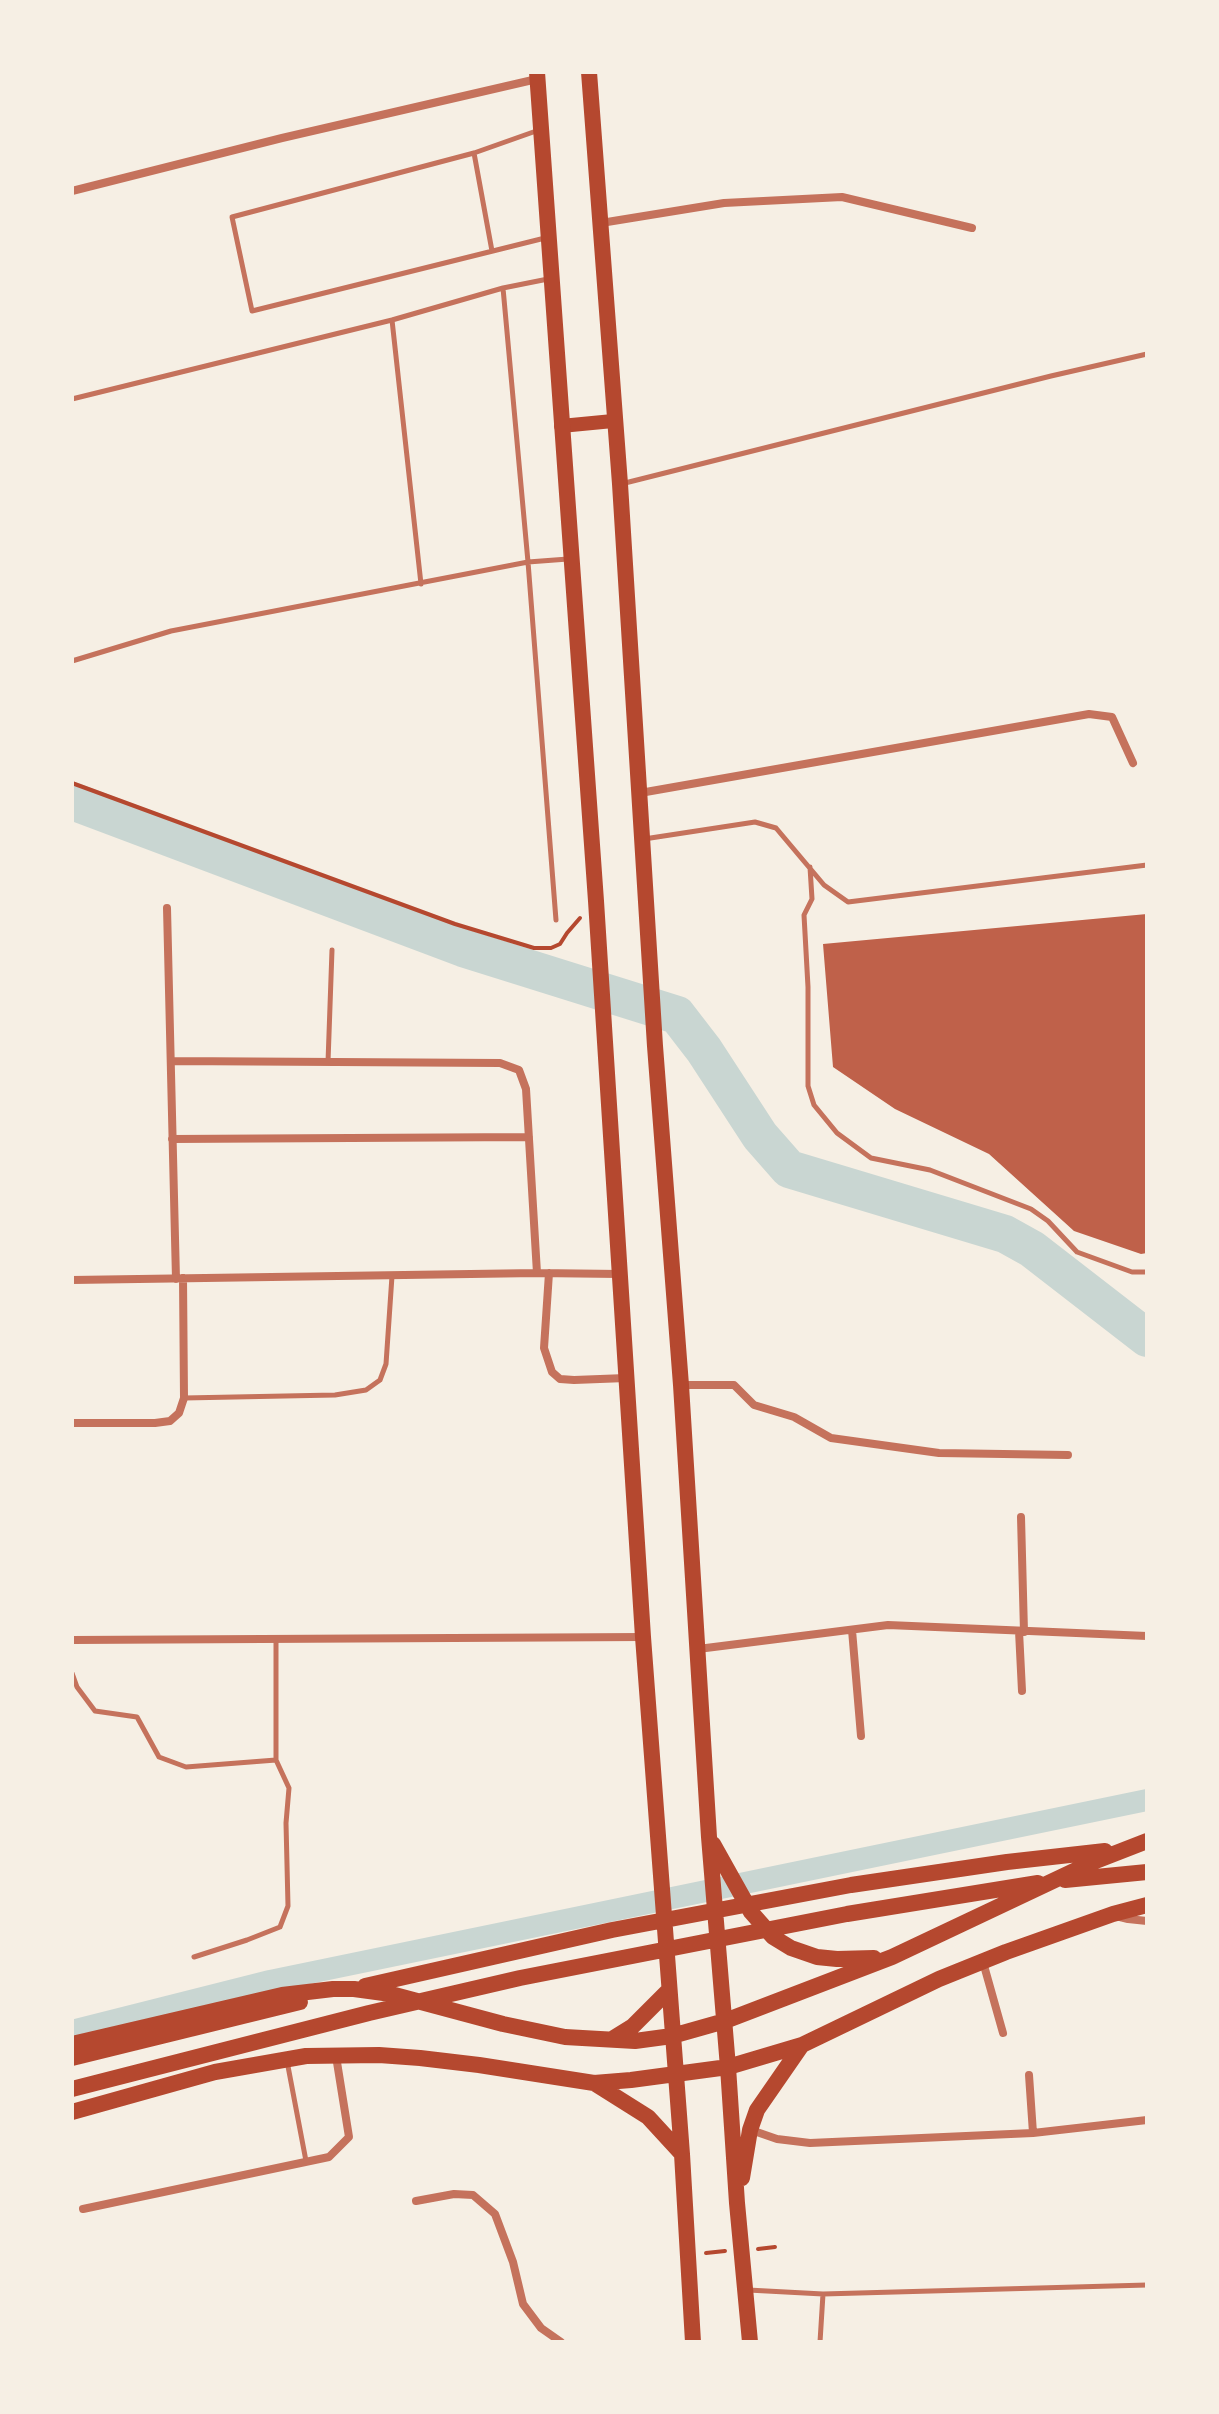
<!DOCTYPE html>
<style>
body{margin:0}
#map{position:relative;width:1219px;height:2414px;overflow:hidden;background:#f6efe4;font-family:Ubuntu,sans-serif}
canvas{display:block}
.frame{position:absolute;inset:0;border:74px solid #f6efe4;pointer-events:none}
</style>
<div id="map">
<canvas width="1219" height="2414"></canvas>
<div class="frame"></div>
</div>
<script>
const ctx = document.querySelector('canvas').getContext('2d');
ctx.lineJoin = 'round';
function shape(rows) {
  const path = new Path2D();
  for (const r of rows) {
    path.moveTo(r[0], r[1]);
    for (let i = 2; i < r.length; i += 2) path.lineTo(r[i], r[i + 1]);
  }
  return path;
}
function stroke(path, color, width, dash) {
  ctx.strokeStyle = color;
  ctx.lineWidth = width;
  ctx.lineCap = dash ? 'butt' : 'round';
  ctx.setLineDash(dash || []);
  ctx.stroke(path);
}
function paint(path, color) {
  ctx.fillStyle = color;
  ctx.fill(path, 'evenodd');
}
const canal = shape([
 [72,2031,270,1981,1147,1800]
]);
const river = shape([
 [72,801,463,948,677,1015,704,1050,760,1136,789,1169,1005,1234,1032,1249,1147,1338]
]);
const building = shape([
 [1147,914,1147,1253,1141,1254,1074,1231,989,1154,895,1109,833,1067,823,944]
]);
const path = shape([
 [72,783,455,924,534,948,551,948,560,944,567,933,580,918],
 [758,2249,775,2247],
 [706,2253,725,2251]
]);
const service = shape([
 [539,130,474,153,232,217,252,311,545,238],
 [474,153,492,251],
 [503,288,528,562,556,920],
 [392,320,421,584],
 [72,399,392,320,503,288,548,279],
 [625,483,1051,376,1147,354],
 [72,661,171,631,528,562,568,559],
 [644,839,755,822,776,828,824,885,848,902,1147,865],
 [810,867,812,899,804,915,808,987,808,1086,814,1105,837,1133,871,1158,930,1170,1031,1209,1048,1221,1077,1252,1132,1272,1147,1272],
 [328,1062,332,950],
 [184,1398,335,1395,366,1390,380,1380,386,1364,392,1276],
 [72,1673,77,1687,95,1711,137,1717,159,1757,186,1767,276,1760],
 [194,1957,247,1940,280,1927,288,1906,286,1823,289,1788,276,1760,276,1640],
 [287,2061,306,2161],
 [748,2290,823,2294],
 [820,2342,823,2294,1147,2285]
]);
const minor = shape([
 [72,191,282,138,537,79],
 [601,223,724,203,842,197,972,228],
 [640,793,1089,714,1112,717,1133,763],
 [167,908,176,1279],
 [171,1061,500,1063,519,1070,526,1089,537,1273],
 [172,1139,529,1137],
 [549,1273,544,1348,552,1372,560,1379,574,1380,626,1378],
 [72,1280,537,1273,619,1274],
 [682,1385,734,1385,754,1405,794,1417,831,1438,939,1453,1068,1455],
 [72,1423,155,1423,170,1421,179,1413,184,1398,183,1278],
 [1021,1517,1024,1632],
 [852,1630,861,1736],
 [1019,1631,1022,1691],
 [72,1640,643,1637],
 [698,1649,888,1625,1147,1636],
 [1116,1916,1128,1919,1147,1921],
 [983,1962,1003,2033],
 [1029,2075,1033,2133],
 [751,2130,777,2139,810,2143,1033,2133,1147,2120],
 [416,2201,454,2194,473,2195,495,2214,513,2262,523,2304,541,2328,561,2342],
 [83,2209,329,2157,349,2137,336,2056]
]);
const secondary = shape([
 [561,426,613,421]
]);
const primary = shape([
 [537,72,596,901,643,1637,682,2154,693,2342],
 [589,72,620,484,655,1046,681,1385,709,1837,728,2067,737,2203,750,2342],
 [713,1844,751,1912,773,1937,791,1948,817,1957,837,1959,874,1958],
 [1065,1880,1147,1872],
 [365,1986,612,1930,851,1885,1007,1862,1105,1851],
 [612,2039,633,2026,668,1991],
 [72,2044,282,1995,333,1989,354,1989,391,1994,503,2024,565,2037,635,2041,672,2036,725,2021,892,1957,1093,1862,1147,1841],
 [72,2058,300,2002],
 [594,2083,648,2117,682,2154],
 [72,2089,369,2013,520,1978,847,1914,1038,1883],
 [72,2112,215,2072,306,2056,379,2055,420,2058,479,2065,594,2083,631,2080,728,2067,802,2045,939,1979,1006,1952,1113,1914,1147,1905],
 [742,2178,750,2130,757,2110,802,2045]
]);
stroke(canal, '#c9d6d2', 22);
stroke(river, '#c9d6d2', 38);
paint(building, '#bf614a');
stroke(path, '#b5482f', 4);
stroke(service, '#c5725c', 5);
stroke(minor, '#c5725c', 8);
stroke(secondary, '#b5482f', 14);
stroke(primary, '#b5482f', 16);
</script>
